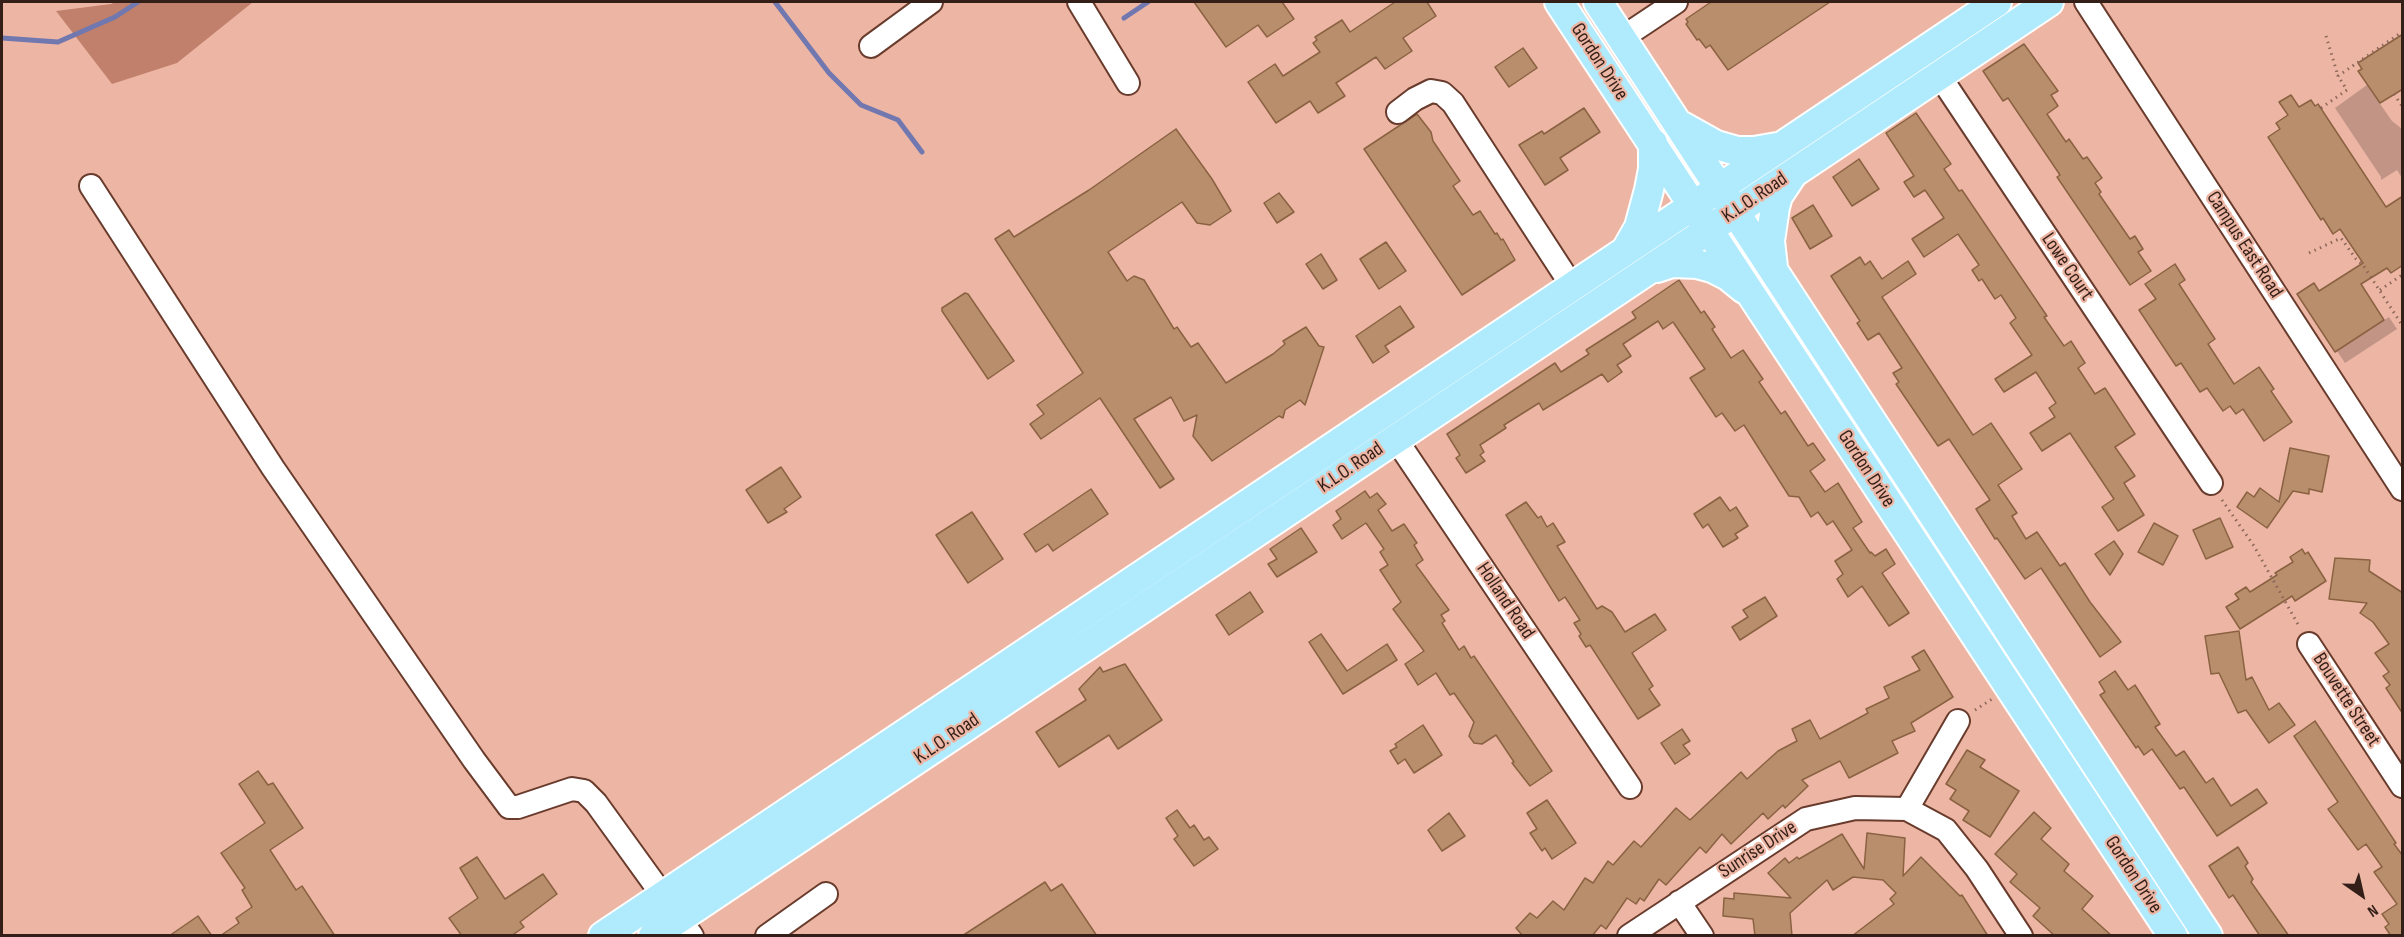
<!DOCTYPE html>
<style>
body{margin:0}
#map{position:relative;width:2404px;height:937px;overflow:hidden;background:#edb6a4;font-family:"Sofia Sans Condensed",sans-serif}
canvas{display:block}
.frame{position:absolute;inset:0;border:3px solid #341f18;pointer-events:none}
.north{position:absolute;left:2332px;top:865px;width:60px;height:60px;-webkit-text-stroke:4px #edb6a4;paint-order:stroke;rotate:146deg;font-size:16px;font-weight:700;line-height:24px;text-align:center;color:#341f18}
.north::after{content:'';display:block;margin:auto;width:21px;height:27px;background:#341f18;clip-path:polygon(50% 0,100% 100%,50% 72%,0 100%)}
</style>
<div id="map">
<canvas width="2404" height="937"></canvas>
<div class="frame"></div>
<div class="north">N</div>
</div>
<script>
const ctx = document.querySelector('canvas').getContext('2d');
ctx.lineJoin = 'round';
function paint(path, color) {
  ctx.fillStyle = color;
  ctx.fill(path, 'evenodd');
}
function shape(rows) {
  const path = new Path2D();
  for (const r of rows) {
    path.moveTo(r[0], r[1]);
    for (let i = 2; i < r.length; i += 2) path.lineTo(r[i], r[i + 1]);
  }
  return path;
}
function stroke(path, color, width, dash) {
  ctx.strokeStyle = color;
  ctx.lineWidth = width;
  ctx.lineCap = dash ? 'butt' : 'round';
  ctx.setLineDash(dash || []);
  ctx.stroke(path);
}
function label(font, color, halo, rows, align = 'center') {
  ctx.font = font + ' "Sofia Sans Condensed",sans-serif';
  ctx.lineWidth = 4.5;
  ctx.setLineDash([]);
  ctx.textBaseline = 'middle';
  ctx.strokeStyle = halo;
  ctx.fillStyle = color;
  for (const [text, x, y, turn = 0] of rows) {
    ctx.save();
    ctx.translate(x, y);
    ctx.rotate((+turn || 0) * Math.PI / 180);
    ctx.textAlign = isNaN(turn) ? turn : align;
    if (halo) ctx.strokeText(text, 0, 0);
    ctx.fillText(text, 0, 0);
    ctx.restore();
  }
}
const green = shape([
 [2367,85,2392,121,2402,129,2402,178,2397,170,2381,180,2381,177,2335,108],
 [2389,317,2397,329,2345,363,2337,351]
]);
const forest = shape([
 [115,2,253,2,177,63,112,84,56,11,111,4]
]);
const stream = shape([
 [775,2,829,73,861,105,898,120,922,152],
 [1124,18,1148,2],
 [2,38,58,42,115,17,138,2]
]);
const building = shape([
 [1194,2,1282,2,1294,19,1267,37,1258,25,1226,47,1194,2],
 [1395,2,1427,2,1436,16,1403,38,1412,51,1385,69,1376,57,1336,83,1345,96,1318,113,1310,101,1276,123,1248,82,1275,64,1283,76,1320,52,1313,43,1317,40,1315,37,1342,20,1350,32,1395,2],
 [1711,2,1830,2,1728,70,1710,45,1706,48,1699,39,1697,40,1686,24,1688,22,1686,19,1711,2],
 [2403,34,2403,89,2380,103,2358,71,2362,69,2358,63,2403,34],
 [2024,44,2058,91,2051,95,2058,106,2047,114,2066,142,2069,139,2083,159,2087,157,2102,178,2095,183,2101,192,2099,194,2130,239,2135,236,2143,249,2138,252,2151,271,2130,285,2057,177,2060,175,2008,98,2003,101,1983,71,2024,44],
 [1523,48,1537,68,1509,87,1495,67,1523,48],
 [2291,95,2299,107,2311,100,2315,106,2318,104,2386,207,2403,196,2403,265,2391,273,2387,268,2361,284,2384,320,2335,352,2297,294,2314,283,2319,291,2363,263,2340,229,2333,234,2323,218,2321,220,2268,137,2280,129,2276,123,2288,115,2279,102,2291,95],
 [1584,108,1600,132,1560,158,1568,170,1545,185,1519,145,1542,131,1544,134,1584,108],
 [1916,113,1951,164,1944,169,1959,191,1962,190,2047,316,2044,317,2064,346,2071,341,2085,363,2078,368,2095,394,2105,388,2135,434,2115,447,2135,476,2124,483,2144,515,2118,531,2102,507,2114,499,2070,433,2042,451,2030,433,2055,417,2049,408,2056,403,2036,372,2004,392,1995,379,2032,355,2010,323,2016,318,2001,295,1995,299,1982,279,1979,281,1972,270,1979,265,1958,234,1924,257,1912,239,1944,218,1925,190,1914,197,1904,182,1914,176,1886,133,1916,113],
 [1417,114,1431,132,1433,141,1460,181,1453,186,1473,215,1480,211,1495,234,1497,233,1501,240,1503,239,1515,260,1462,295,1364,149,1417,114],
 [1176,129,1212,179,1231,211,1210,225,1197,223,1182,202,1139,231,1108,252,1127,281,1134,276,1144,280,1174,329,1177,327,1191,347,1198,343,1226,383,1273,354,1285,344,1283,341,1306,327,1319,346,1324,347,1305,405,1300,400,1285,410,1283,418,1279,416,1212,461,1193,436,1197,415,1184,421,1171,397,1134,419,1174,479,1160,488,1100,398,1041,439,1030,424,1044,414,1037,405,1083,373,995,239,1009,230,1014,237,1089,190,1176,129],
 [1859,159,1879,189,1852,206,1833,177,1859,159],
 [1279,193,1294,212,1277,223,1264,203,1279,193],
 [1813,205,1832,236,1810,249,1792,218,1813,205],
 [1386,242,1406,271,1379,289,1360,259,1386,242],
 [1321,254,1337,280,1323,289,1306,264,1321,254],
 [1860,257,1865,265,1870,261,1882,279,1908,261,1916,274,1882,297,1973,435,1991,423,2022,469,1998,485,2017,513,2012,516,2026,539,2037,532,2060,566,2065,563,2090,602,2121,642,2100,657,2041,568,2025,579,1997,538,1995,539,1976,509,1990,500,1949,439,1938,446,1896,384,1899,382,1893,373,1902,368,1879,333,1868,340,1857,323,1860,321,1831,276,1860,257],
 [2175,264,2185,280,2179,284,2215,339,2208,344,2234,384,2259,367,2274,389,2271,391,2292,422,2264,441,2243,409,2236,414,2230,406,2223,411,2207,388,2200,392,2181,363,2176,366,2139,310,2156,299,2145,284,2175,264],
 [1679,280,1701,313,1704,311,1715,327,1712,329,1731,358,1743,350,1763,379,1759,382,1781,414,1785,411,1808,446,1813,443,1825,460,1810,471,1825,492,1838,483,1862,522,1853,528,1870,553,1871,552,1875,556,1886,549,1895,564,1882,573,1909,613,1889,626,1862,586,1848,597,1837,579,1843,574,1835,561,1852,550,1833,521,1827,525,1818,512,1811,517,1799,497,1789,496,1744,425,1735,431,1722,413,1716,417,1690,378,1705,369,1673,322,1663,329,1658,321,1623,344,1631,356,1617,365,1622,372,1608,382,1602,374,1543,410,1539,403,1504,425,1506,428,1480,445,1484,452,1480,455,1485,461,1466,473,1456,458,1460,455,1447,434,1555,363,1561,372,1589,354,1586,350,1636,318,1632,312,1679,280],
 [965,293,968,294,1014,361,988,379,942,311,942,308,965,293],
 [1400,306,1414,327,1385,346,1389,352,1373,363,1356,336,1400,306],
 [2290,448,2329,456,2322,492,2309,489,2309,494,2293,491,2267,528,2237,507,2247,492,2254,497,2260,488,2279,502,2290,448],
 [781,467,801,497,784,509,787,512,768,523,746,490,781,467],
 [1091,489,1108,514,1053,551,1048,544,1036,552,1024,534,1091,489],
 [1365,491,1370,498,1377,493,1386,504,1378,510,1392,531,1404,524,1417,543,1414,545,1423,560,1416,565,1449,610,1441,615,1445,621,1442,623,1459,650,1464,646,1471,658,1474,656,1552,771,1530,786,1512,763,1514,762,1496,735,1482,744,1474,743,1469,736,1474,722,1454,693,1450,695,1436,673,1418,685,1405,664,1424,651,1393,609,1401,602,1380,570,1388,565,1380,552,1384,549,1366,523,1342,539,1333,525,1341,519,1336,511,1365,491],
 [1720,497,1730,511,1736,507,1748,526,1735,534,1738,538,1723,547,1708,524,1703,528,1694,514,1720,497],
 [1526,502,1538,518,1541,516,1547,527,1553,523,1565,542,1557,546,1597,609,1602,606,1612,612,1625,632,1655,614,1666,630,1632,653,1653,686,1649,689,1660,705,1638,719,1590,645,1586,647,1579,636,1581,634,1574,623,1580,620,1565,597,1559,601,1506,515,1526,502],
 [972,512,1003,559,968,583,936,535,972,512],
 [2220,518,2233,547,2206,559,2193,530,2220,518],
 [2154,523,2178,536,2163,565,2138,552,2154,523],
 [1301,528,1317,552,1277,577,1268,564,1277,559,1270,549,1301,528],
 [2114,541,2123,554,2110,575,2095,554,2114,541],
 [2302,549,2305,554,2308,552,2326,581,2295,601,2292,596,2240,629,2226,607,2239,599,2235,594,2246,587,2250,592,2277,575,2275,573,2293,562,2290,557,2302,549],
 [2335,558,2370,560,2369,571,2403,593,2403,714,2386,688,2390,685,2383,676,2389,672,2375,653,2389,644,2373,622,2360,613,2367,603,2329,599,2335,558],
 [1250,592,1263,612,1229,635,1216,615,1250,592],
 [1765,597,1777,616,1740,640,1732,627,1748,617,1743,610,1765,597],
 [2239,631,2246,680,2252,677,2269,710,2279,703,2295,725,2269,743,2246,710,2238,713,2219,673,2211,674,2205,636,2239,631],
 [1321,634,1347,671,1387,644,1397,660,1343,694,1309,642,1321,634],
 [1924,650,1953,697,1911,723,1915,731,1892,741,1898,753,1849,778,1840,761,1802,780,1808,786,1785,808,1783,805,1768,819,1763,813,1731,844,1722,834,1706,853,1700,847,1666,885,1659,879,1644,901,1640,898,1636,904,1627,898,1606,929,1601,925,1592,936,1523,936,1516,928,1530,913,1537,918,1553,901,1564,910,1585,878,1593,883,1608,861,1613,865,1634,841,1641,847,1676,808,1690,820,1741,772,1747,779,1778,751,1797,741,1792,729,1810,720,1820,739,1868,713,1866,709,1889,698,1884,687,1920,670,1912,657,1924,650],
 [1125,664,1162,720,1118,749,1109,735,1059,767,1036,732,1086,700,1079,689,1100,667,1103,672,1125,664],
 [2115,671,2128,690,2135,685,2160,724,2155,727,2176,756,2184,751,2206,783,2213,778,2231,806,2257,789,2267,803,2217,836,2184,787,2180,789,2152,749,2144,755,2138,746,2136,748,2100,695,2105,692,2099,682,2115,671],
 [2315,721,2396,843,2394,844,2403,856,2403,936,2391,936,2385,927,2389,924,2382,914,2397,904,2374,872,2382,867,2366,844,2358,850,2328,809,2338,802,2294,736,2315,721],
 [1423,725,1442,755,1414,773,1405,759,1398,764,1390,751,1397,747,1395,744,1423,725],
 [1682,729,1690,741,1683,745,1690,754,1675,764,1661,743,1682,729],
 [1967,750,1985,760,1980,767,2019,791,1990,837,1963,820,1969,811,1950,799,1956,790,1946,784,1967,750],
 [258,771,268,785,273,783,303,828,270,850,296,890,302,886,335,936,220,936,239,923,236,918,252,907,242,890,245,888,221,853,265,823,239,784,258,771],
 [1547,800,1576,843,1552,859,1545,848,1542,851,1530,833,1537,829,1527,813,1547,800],
 [1177,810,1190,828,1194,825,1204,840,1209,837,1218,849,1194,866,1174,839,1178,836,1166,818,1177,810],
 [2034,812,2051,828,2041,839,2069,864,2064,871,2093,896,2082,909,2112,936,2055,936,2033,916,2040,908,2010,882,2017,874,1995,854,2034,812],
 [1449,813,1465,836,1442,851,1428,830,1449,813],
 [1867,833,1905,838,1903,876,1921,857,1960,896,1962,895,1988,936,1852,936,1894,904,1890,899,1896,893,1883,880,1853,877,1833,890,1827,880,1790,913,1792,936,1755,936,1753,919,1723,916,1724,898,1734,899,1734,893,1791,898,1768,873,1785,858,1789,863,1797,857,1799,859,1842,834,1864,869,1867,833],
 [2238,847,2248,863,2245,866,2253,879,2251,882,2289,936,2260,936,2233,895,2229,898,2209,866,2238,847],
 [477,857,505,899,543,874,557,894,520,922,524,927,511,936,462,936,449,918,478,898,460,868,477,857],
 [1045,882,1051,891,1062,884,1097,936,962,936,1045,882],
 [198,916,212,936,169,936,198,916]
]);
const path = shape([
 [2326,36,2338,76],
 [2394,94,2402,106],
 [2321,108,2347,90,2338,76,2402,32],
 [2309,253,2341,238,2356,259,2363,265,2402,325],
 [2380,290,2402,275],
 [2222,500,2254,546,2300,628],
 [1975,710,1992,699]
]);
const minor = shape([
 [1079,2,1128,83],
 [2086,2,2402,489],
 [1622,38,1676,2],
 [871,46,931,2],
 [1923,51,2211,483],
 [1398,112,1415,99,1431,91,1442,93,1453,103,1572,286],
 [91,186,273,468,474,760,509,807,518,807,572,789,584,791,596,803,692,936],
 [1387,426,1630,787],
 [2309,644,2402,786],
 [1907,809,1958,721],
 [1679,902,1702,936],
 [767,936,826,894],
 [1629,936,1806,819,1855,808,1907,809,1946,830,1977,869,2021,936]
]);
const major = shape([
 [1559,2,2173,936],
 [1598,2,2208,936],
 [1682,126,1716,145,1737,151,1754,151,1777,147],
 [1626,250,1639,227,1649,190,1653,169,1653,143],
 [1773,267,1770,241,1775,207,1778,196,1792,175],
 [1657,268,1672,263,1697,264,1712,268,1728,276,1744,289],
 [603,936,1997,2],
 [653,936,2049,2]
]);
const streetNames = [
 ["Gordon Drive",1599,62,57],
 ["K.L.O. Road",1755,198,-34],
 ["Campus East Road",2244,245,57],
 ["Lowe Court",2067,267,56],
 ["K.L.O. Road",1351,468,-34],
 ["Gordon Drive",1866,469,57],
 ["Holland Road",1505,601,56],
 ["Bouvette Street",2346,700,57],
 ["K.L.O. Road",947,739,-34],
 ["Sunrise Drive",1758,850,-33],
 ["Gordon Drive",2133,875,57]
];
paint(green, '#c19485');
paint(forest, '#c1806b');
stroke(stream, '#7177af', 5);
paint(building, '#b98e6d');
stroke(building, '#8a6242', 1.5);
stroke(minor, '#693b2c', 26);
stroke(major, '#fff', 32);
stroke(path, '#8c675a', 3, [1.5, 4.5]);
stroke(minor, '#fff', 22);
stroke(major, '#b0ebfd', 28);
label('20px', '#341f18', '#edb6a4', streetNames);
</script>
